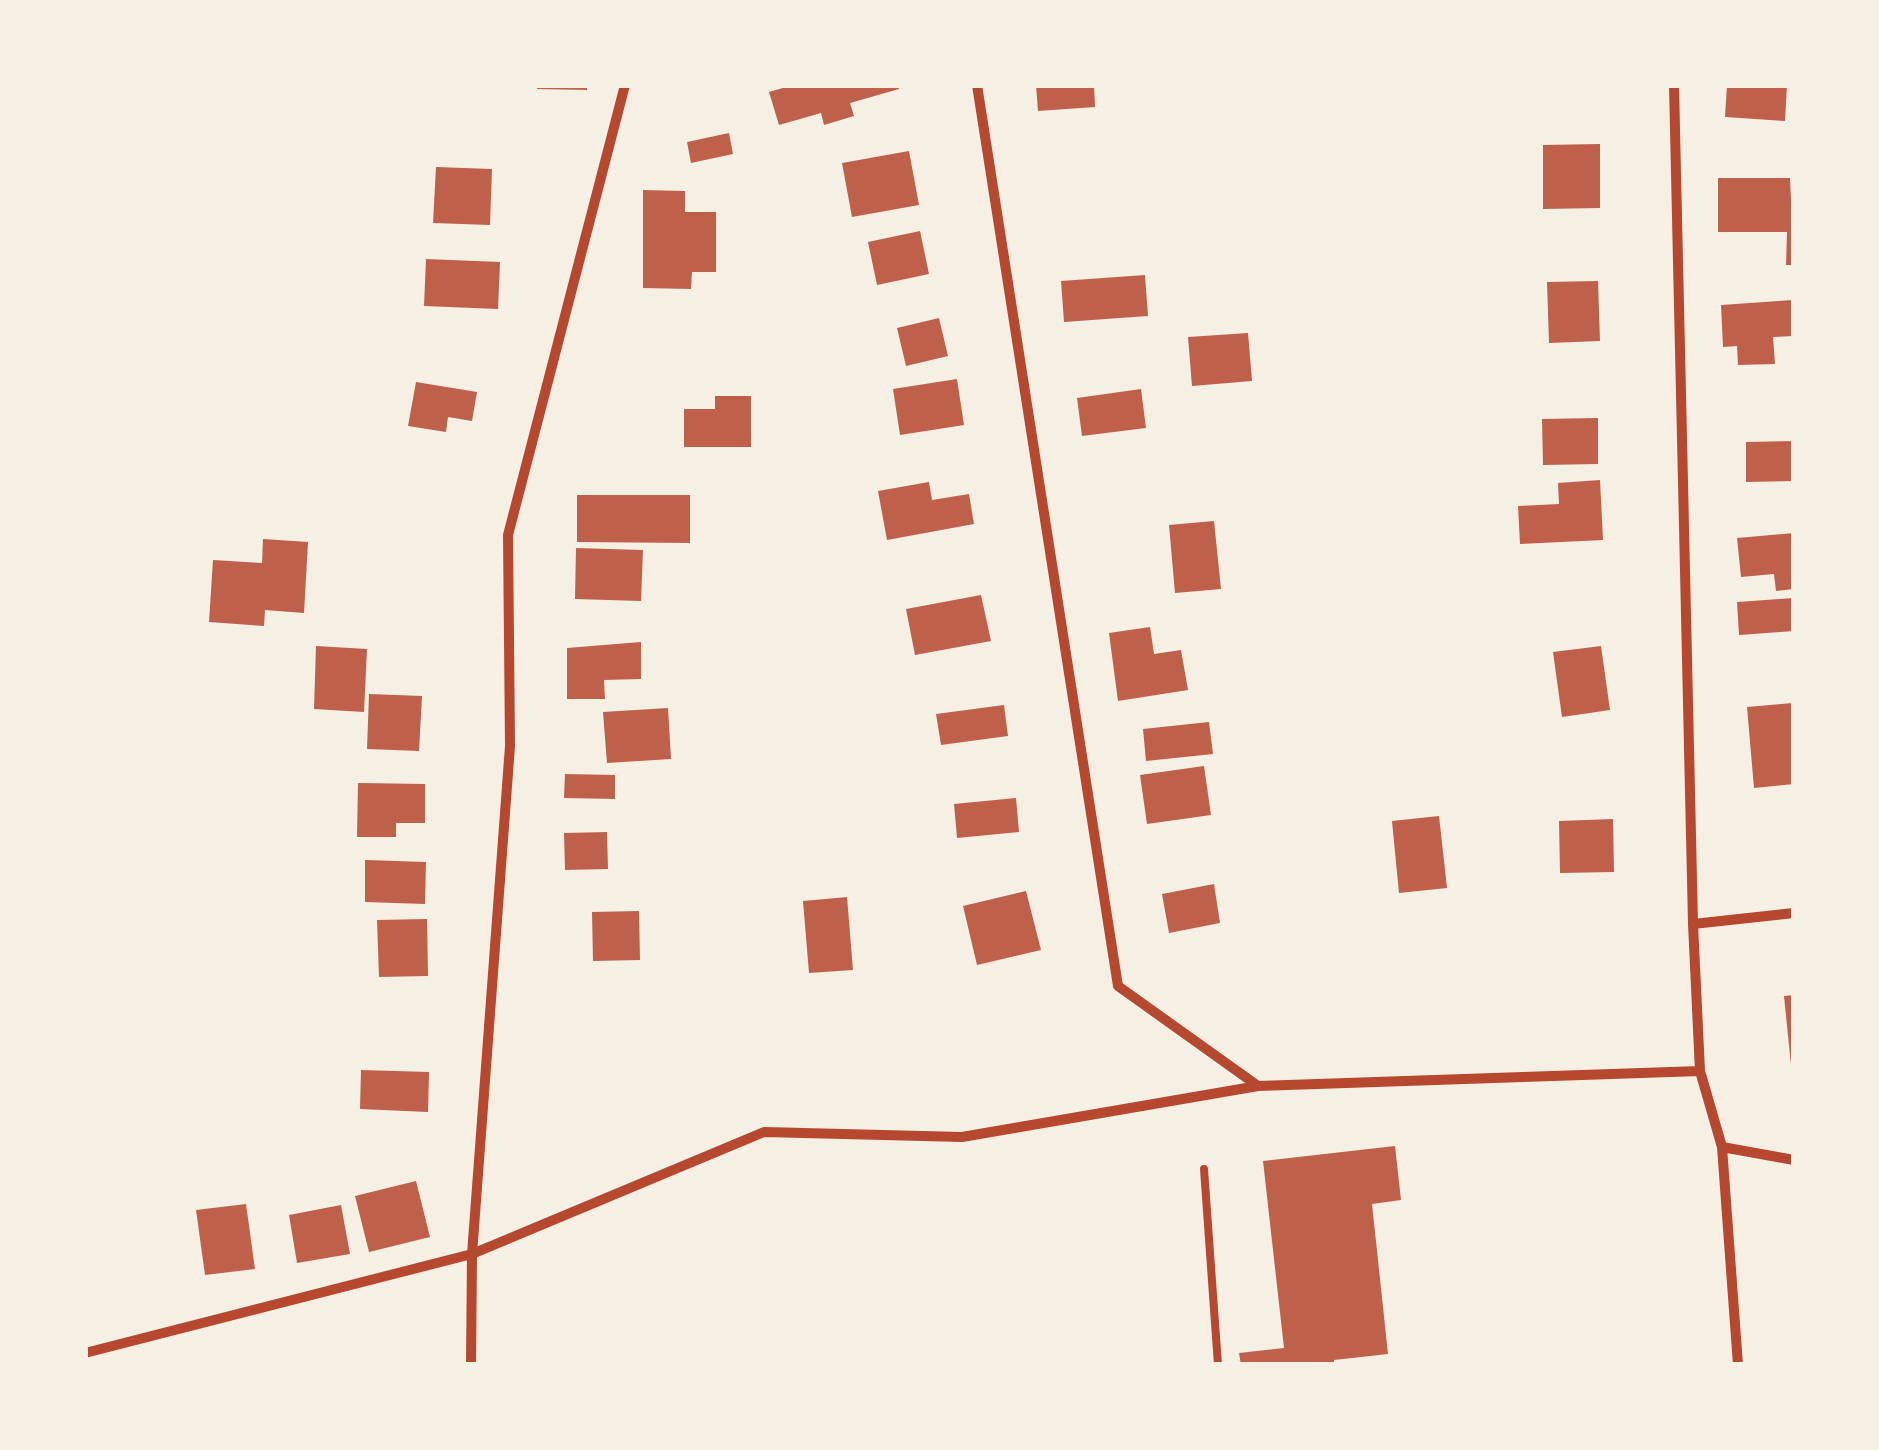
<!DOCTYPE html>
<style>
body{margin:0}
#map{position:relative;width:1879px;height:1450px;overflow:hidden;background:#f6efe4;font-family:"PT Sans",sans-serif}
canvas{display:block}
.frame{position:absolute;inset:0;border:88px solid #f6efe4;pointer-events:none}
</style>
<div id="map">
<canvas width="1879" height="1450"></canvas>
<div class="frame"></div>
</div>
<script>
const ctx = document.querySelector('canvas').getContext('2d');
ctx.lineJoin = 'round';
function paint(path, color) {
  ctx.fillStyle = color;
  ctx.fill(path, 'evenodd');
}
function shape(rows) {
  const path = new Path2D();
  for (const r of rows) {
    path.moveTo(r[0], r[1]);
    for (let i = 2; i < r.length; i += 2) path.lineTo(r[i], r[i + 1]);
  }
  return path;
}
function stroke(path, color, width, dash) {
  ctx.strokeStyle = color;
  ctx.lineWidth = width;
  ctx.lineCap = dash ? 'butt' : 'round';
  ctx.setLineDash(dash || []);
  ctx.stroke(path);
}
const building = shape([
 [537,85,587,85,587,90,537,89],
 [793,85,898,85,899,89,850,103,854,116,824,125,821,113,779,125,769,92],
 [1036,85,1094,85,1095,107,1038,111],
 [1727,85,1787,85,1785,121,1725,117],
 [729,133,733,154,691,163,687,142],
 [1600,144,1600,208,1543,209,1543,145],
 [909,151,919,205,852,217,842,163],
 [436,167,492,169,490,225,433,223],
 [1718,178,1790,178,1794,265,1786,265,1787,232,1718,232],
 [643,190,685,191,685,212,716,212,716,272,692,272,691,289,643,288],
 [920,231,929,274,877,285,868,242],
 [426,259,500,262,498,309,424,306],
 [1145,275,1148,316,1064,322,1061,281],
 [1598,281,1600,341,1549,343,1547,282],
 [1793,300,1794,336,1773,337,1775,364,1738,365,1737,346,1723,347,1721,305],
 [939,318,948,356,906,366,897,328],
 [1248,333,1252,381,1192,386,1188,337],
 [957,379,964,425,900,435,893,389],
 [416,382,477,392,472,421,448,417,446,432,408,426],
 [1141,389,1146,428,1082,436,1077,398],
 [715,396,751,396,751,447,684,447,684,409,715,409],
 [1598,418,1598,464,1543,465,1542,419],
 [1794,441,1794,481,1746,482,1746,442],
 [1600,480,1603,540,1520,544,1518,506,1559,504,1558,483],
 [929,482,932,500,969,494,974,524,887,540,878,491],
 [577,495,690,495,690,543,577,542],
 [1214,521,1221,589,1175,593,1169,525],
 [1794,533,1794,589,1776,591,1774,574,1741,577,1737,538],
 [263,539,308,542,304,613,265,610,264,626,209,622,213,560,262,563],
 [576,548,643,550,641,601,575,599],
 [981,595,991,641,915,655,906,609],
 [1794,598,1794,631,1739,635,1737,602],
 [1150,627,1154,654,1181,650,1188,690,1118,701,1109,633],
 [641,642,641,679,604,680,605,699,567,699,567,648],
 [316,646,367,649,364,712,314,709],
 [1601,646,1610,710,1562,717,1553,652],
 [369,694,422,696,419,751,367,749],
 [1793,703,1794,784,1754,788,1747,707],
 [1004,705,1008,736,941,745,936,714],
 [668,708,671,759,607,763,603,712],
 [1209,722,1213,754,1146,761,1143,729],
 [1204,766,1211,815,1147,824,1140,775],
 [565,774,615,775,615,799,564,798],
 [358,783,425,784,425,823,396,823,396,837,357,837],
 [1016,798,1019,832,957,838,954,804],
 [1439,816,1447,888,1399,893,1392,821],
 [1613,819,1614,872,1560,873,1559,821],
 [607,832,608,869,565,870,564,833],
 [365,860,426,862,425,904,365,902],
 [1214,884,1220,923,1169,933,1162,894],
 [1026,891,1041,950,977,965,963,906],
 [847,897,853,970,809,973,803,901],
 [639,911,640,960,593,961,592,912],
 [427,919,428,976,379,977,377,920],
 [1794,995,1794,1065,1791,1065,1784,996],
 [361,1070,429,1072,428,1112,360,1109],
 [1395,1146,1401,1200,1372,1204,1388,1354,1334,1360,1334,1365,1241,1365,1239,1353,1284,1348,1263,1161],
 [416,1181,430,1237,369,1252,355,1196],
 [246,1204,255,1269,205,1275,196,1210],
 [341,1205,350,1254,297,1263,289,1215]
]);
const service = shape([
 [1204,1169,1218,1365]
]);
const minor = shape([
 [977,85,1118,986,1258,1086],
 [1674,85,1693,924,1700,1071,1722,1147,1738,1365],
 [1693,924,1794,913],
 [1722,1147,1794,1160],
 [85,1353,472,1254,764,1132,962,1137,1258,1086,1700,1071],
 [471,1365,472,1254,510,746,508,535,625,85]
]);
paint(building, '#bf614a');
stroke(service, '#b5482f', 8);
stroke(minor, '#b5482f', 10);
</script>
